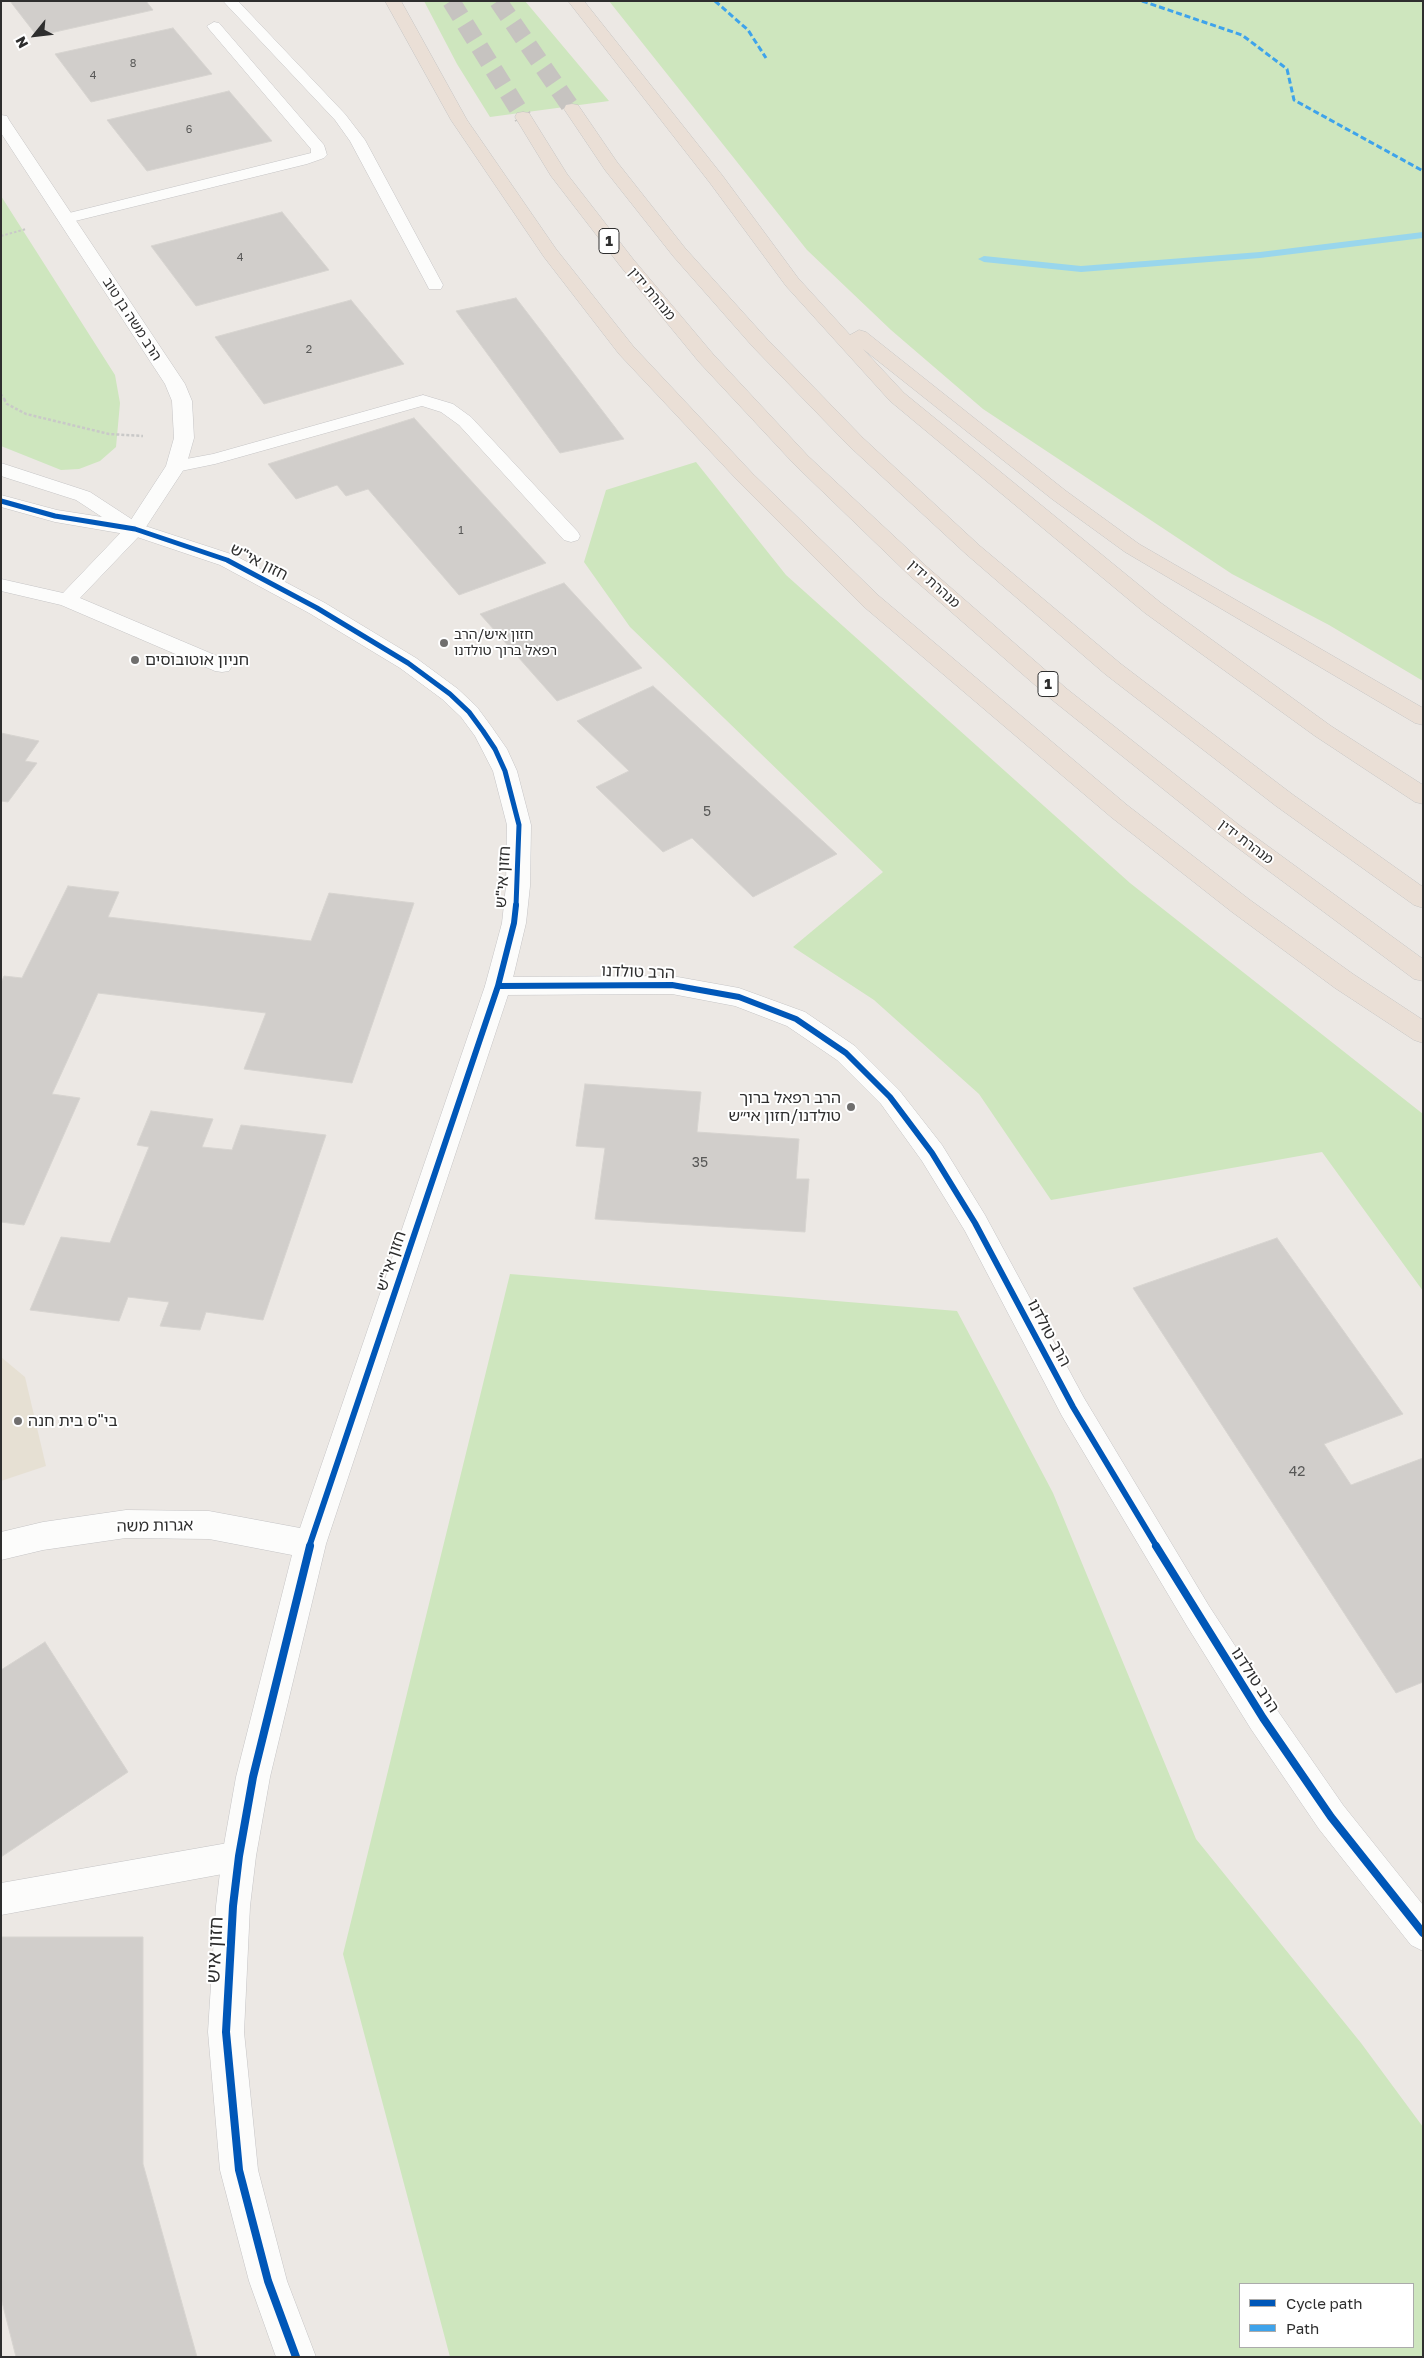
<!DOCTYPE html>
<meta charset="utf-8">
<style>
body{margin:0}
#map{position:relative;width:1424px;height:2358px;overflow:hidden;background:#ece8e4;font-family:"Golos Text",sans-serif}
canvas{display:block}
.frame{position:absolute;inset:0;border:2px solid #2e2e2e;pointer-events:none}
.legend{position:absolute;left:1239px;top:2283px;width:175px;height:65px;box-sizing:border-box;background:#fff;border:1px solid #ababab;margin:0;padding:6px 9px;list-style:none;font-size:15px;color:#2e2e2e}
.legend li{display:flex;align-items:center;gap:10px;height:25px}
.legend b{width:25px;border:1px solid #ababab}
.north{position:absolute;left:10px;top:10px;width:50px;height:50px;-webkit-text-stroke:4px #fff;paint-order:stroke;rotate:241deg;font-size:14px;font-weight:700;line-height:20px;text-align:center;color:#2e2e2e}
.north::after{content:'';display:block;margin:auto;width:18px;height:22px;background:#2e2e2e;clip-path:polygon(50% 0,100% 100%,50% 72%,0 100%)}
</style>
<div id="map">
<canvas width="1424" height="2358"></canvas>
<div class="frame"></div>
<ul class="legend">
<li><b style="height:6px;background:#0057b8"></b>Cycle path</li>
<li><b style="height:6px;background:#3ea3eb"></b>Path</li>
</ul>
<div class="north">N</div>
</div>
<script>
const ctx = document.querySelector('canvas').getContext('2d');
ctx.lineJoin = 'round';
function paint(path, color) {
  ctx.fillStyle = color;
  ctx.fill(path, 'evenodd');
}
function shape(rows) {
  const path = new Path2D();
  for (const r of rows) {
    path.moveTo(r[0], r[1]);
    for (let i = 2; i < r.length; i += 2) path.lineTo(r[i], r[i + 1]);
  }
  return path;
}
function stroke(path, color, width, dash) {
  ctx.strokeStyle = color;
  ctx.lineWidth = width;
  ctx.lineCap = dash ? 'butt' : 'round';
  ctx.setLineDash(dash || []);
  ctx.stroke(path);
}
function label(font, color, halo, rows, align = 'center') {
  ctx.font = font + ' "Golos Text","Noto Sans Hebrew",sans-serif';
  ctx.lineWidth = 4;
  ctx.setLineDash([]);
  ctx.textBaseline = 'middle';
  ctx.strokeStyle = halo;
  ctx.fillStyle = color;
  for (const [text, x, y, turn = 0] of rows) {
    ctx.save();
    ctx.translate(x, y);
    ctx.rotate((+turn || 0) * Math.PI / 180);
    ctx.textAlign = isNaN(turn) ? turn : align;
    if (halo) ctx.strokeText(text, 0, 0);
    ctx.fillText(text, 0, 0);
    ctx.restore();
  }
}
const education = shape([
 [1,1357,25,1377,46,1466,1,1481]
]);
const green = shape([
 [424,1,525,1,609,101,490,117,457,64],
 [609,1,1423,1,1423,681,1329,625,1232,574,983,409,891,330,807,250],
 [1,196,115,375,120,403,116,447,100,461,79,469,61,470,1,446],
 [696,462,786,575,1130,883,1423,1114,1423,1291,1322,1152,1051,1200,979,1094,874,1000,793,947,883,872,630,627,584,562,606,490],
 [510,1274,957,1311,1053,1493,1196,1839,1361,2043,1423,2127,1423,2357,450,2357,343,1954],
 [1413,2284,1413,2347,1240,2347,1240,2284]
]);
const stream = shape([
 [1423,232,1423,238,1260,258,1081,272,984,262,978,259,984,256,1081,266,1260,252,1423,232]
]);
const building = shape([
 [10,1,146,1,153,10,37,36,10,1],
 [173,28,212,74,91,102,55,54,173,28],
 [229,91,272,141,147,171,107,120,229,91],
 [282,212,329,270,196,306,151,246,282,212],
 [516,298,624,439,560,453,456,311,516,298],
 [351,300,404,364,264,404,215,337,351,300],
 [414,418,546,563,459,595,368,489,346,496,337,485,296,499,268,464,414,418],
 [564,583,642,668,557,701,480,614,564,583],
 [653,686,837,854,753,897,692,838,663,852,596,787,629,771,577,721,653,686],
 [1,733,39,741,25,761,37,763,8,802,1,801,1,733],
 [68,886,119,892,108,917,311,941,329,893,414,903,352,1083,244,1069,266,1013,98,993,52,1094,80,1098,24,1225,1,1222,1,983,4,976,22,978,68,886],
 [585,1084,701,1092,697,1132,799,1139,796,1179,809,1179,805,1232,595,1219,605,1148,576,1146,585,1084],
 [151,1111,213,1119,202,1147,232,1150,241,1125,326,1135,263,1320,206,1312,200,1330,160,1326,169,1302,128,1297,119,1321,30,1310,61,1237,110,1243,149,1147,137,1145,151,1111],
 [1277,1238,1403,1414,1324,1444,1351,1485,1423,1458,1423,1682,1396,1693,1133,1288,1277,1238],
 [45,1642,128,1772,1,1857,1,1670,45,1642],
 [1,1937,143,1937,143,2164,197,2357,16,2357,1,2298,1,1937]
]);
const highwayTunnel = shape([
 [451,1,523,117],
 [498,1,572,109]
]);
const pathFar1 = shape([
 [1,236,26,229],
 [1,394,5,400]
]);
const path = shape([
 [4,399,7,404,26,414,109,434,143,436]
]);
const lane = shape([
 [223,1,238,1,345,114,365,140,443,285,441,289,429,289,427,285,350,141,335,120,223,1],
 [214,22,219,23,324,145,327,155,324,158,307,164,67,223,61,221,59,218,61,215,311,153,311,149,209,29,207,26,214,22],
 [423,395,453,404,471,417,578,532,580,536,578,540,571,542,564,540,459,425,441,412,422,406,215,464,176,472,170,470,167,466,170,462,213,454,423,395],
 [135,523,142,525,144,529,142,533,80,598,229,661,232,666,229,671,222,672,215,671,61,605,1,591,1,579,63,593,128,525,135,523],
 [239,1841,250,1845,255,1856,250,1867,239,1871,1,1915,1,1883,239,1841]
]);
const street = shape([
 [1,115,7,116,9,120,185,384,192,401,194,438,186,466,142,533,135,535,128,533,125,529,166,466,174,438,172,401,165,384,1,133,1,115],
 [672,976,739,988,805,1012,855,1046,899,1090,942,1145,985,1215,1084,1398,1209,1606,1275,1707,1343,1805,1423,1905,1423,1951,1411,1945,1319,1829,1251,1729,1187,1626,1062,1416,965,1231,922,1161,881,1104,837,1060,787,1026,735,1006,672,994,498,995,489,993,485,986,489,979,498,977,672,976]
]);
const secondary = shape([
 [1,463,90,492,139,524,234,555,325,603,416,658,458,689,477,707,491,726,507,749,517,771,531,825,530,886,526,923,511,986,326,1544,270,1777,256,1856,250,1906,244,2032,258,2170,287,2281,316,2357,276,2357,249,2281,220,2170,208,2032,216,1906,222,1856,236,1777,292,1555,209,1539,126,1538,43,1550,1,1560,1,1532,43,1522,126,1510,209,1511,300,1528,485,986,502,923,506,886,507,825,493,771,475,736,461,717,442,699,400,668,309,613,220,565,131,535,55,522,1,507,1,495,57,510,102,517,76,500,1,476,1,463]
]);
const highway = shape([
 [385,1,401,1,467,120,556,249,633,346,753,474,879,596,1127,805,1250,900,1353,974,1423,1020,1423,1043,1414,1040,1335,988,1232,912,1111,817,863,606,739,482,619,354,544,257,451,120,385,1],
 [568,1,584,1,722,175,798,278,850,335,859,330,866,332,1066,491,1139,544,1423,708,1423,725,1415,723,1125,552,1052,499,863,349,904,393,1161,603,1331,726,1423,785,1423,804,1415,802,1315,736,1145,613,890,401,786,286,710,183,568,1],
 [572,104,578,105,617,162,685,248,767,339,863,438,980,546,1121,664,1292,794,1423,887,1423,908,1414,905,1276,806,1105,674,966,554,849,446,753,347,673,256,605,170,564,109,566,105,572,104],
 [523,112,529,113,567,174,633,259,713,354,808,456,926,566,1067,689,1239,825,1423,959,1423,981,1414,979,1223,837,1051,699,910,576,794,464,699,362,621,267,551,176,515,117,517,113,523,112]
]);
const quiet = shape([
 [715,1,748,30,766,58],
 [1142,1,1242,35,1287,69,1294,100,1423,171]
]);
const cyclewayFar2 = shape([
 [1,501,55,516,135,529,227,560,317,608,408,663,450,694,469,712,483,731,495,749,505,771,519,825,516,906]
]);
const cyclewayFar1 = shape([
 [498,986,672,985,739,997,796,1019,846,1053,890,1097,932,1153,975,1223,1073,1407,1157,1547],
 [309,1547,498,986,514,923,516,905]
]);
const cycleway = shape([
 [1156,1546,1263,1718,1331,1817,1423,1933],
 [296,2357,268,2281,239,2170,226,2032,233,1906,239,1856,253,1777,310,1546]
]);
const markers = [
 [444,643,5,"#706f6e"],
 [135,660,5,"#706f6e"],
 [851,1107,5,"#706f6e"],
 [18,1421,5,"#706f6e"]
];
const farNumbernames = [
 ["8",133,64],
 ["4",93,76],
 ["6",189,130],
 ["4",240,258],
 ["2",309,350],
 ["1",461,531]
];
const farStreetnames = [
 ["מנהרת ידין",652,294,50],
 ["הרב משה בן טוב",132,319,57],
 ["מנהרת ידין",934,584,42],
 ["מנהרת ידין",1246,842,37]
];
const farPoinames = [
 ["חזון איש/הרב",454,635],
 ["רפאל ברוך טולדנו",454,651]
];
const numberNames = [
 ["5",707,812],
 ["35",700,1163],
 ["42",1297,1472]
];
const shields = [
 [609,241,20],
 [1048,684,20]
];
const shieldNames = [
 ["1",609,241],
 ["1",1048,684]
];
const streetNames = [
 ["חזון אי\"ש",259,562,27],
 ["חזון אי\"ש",503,877,-86],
 ["הרב טולדנו",638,972,2],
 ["חזון אי\"ש",391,1261,-71],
 ["הרב טולדנו",1049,1333,62],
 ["אגרות משה",155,1526,-1],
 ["הרב טולדנו",1255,1680,57]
];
const poiNames = [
 ["חניון אוטובוסים",145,660],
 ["הרב רפאל ברוך",841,1098,"right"],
 ["טולדנו/חזון אי״ש",841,1116,"right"],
 ["בי\"ס בית חנה",28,1421]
];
const nearStreetnames = [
 ["חזון איש",215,1950,-87]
];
paint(education, '#e6e0d3');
paint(green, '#cee6be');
paint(stream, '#99d6ec');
paint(building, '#d1cecb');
stroke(building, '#d7d4d0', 1);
stroke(highwayTunnel, '#c6c3c0', 18, [18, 9]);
stroke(lane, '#c5c4c5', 1);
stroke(street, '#c5c4c5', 1);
stroke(secondary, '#c5c4c5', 1);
stroke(highway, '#c6c5c4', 1);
stroke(pathFar1, '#c9c9c8', 2, [2.5, 2]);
stroke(path, '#c9c9c8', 2.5, [3, 2]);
paint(lane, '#fcfcfb');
paint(street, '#fcfcfb');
paint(secondary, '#fcfcfb');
paint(highway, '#eadfd6');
stroke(quiet, '#3ea3eb', 3, [6, 3]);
stroke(cyclewayFar2, '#0057b8', 5);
stroke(cyclewayFar1, '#0057b8', 6);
stroke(cycleway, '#0057b8', 8);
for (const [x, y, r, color] of markers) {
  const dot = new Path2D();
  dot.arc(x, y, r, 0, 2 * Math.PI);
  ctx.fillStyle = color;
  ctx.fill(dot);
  stroke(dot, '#fff', 2);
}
label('11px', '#585857', null, farNumbernames);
label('14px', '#2e2e2e', '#fff', farStreetnames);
label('14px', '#2e2e2e', '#fff', farPoinames, 'left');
label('14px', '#585857', null, numberNames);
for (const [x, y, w] of shields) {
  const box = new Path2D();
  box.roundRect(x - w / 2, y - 12.5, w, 25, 4);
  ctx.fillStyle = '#fff';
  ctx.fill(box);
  stroke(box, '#2e2e2e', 1);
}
label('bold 15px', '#2e2e2e', null, shieldNames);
label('16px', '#2e2e2e', '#fff', streetNames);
label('16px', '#2e2e2e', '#fff', poiNames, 'left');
label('19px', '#2e2e2e', '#fff', nearStreetnames);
</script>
